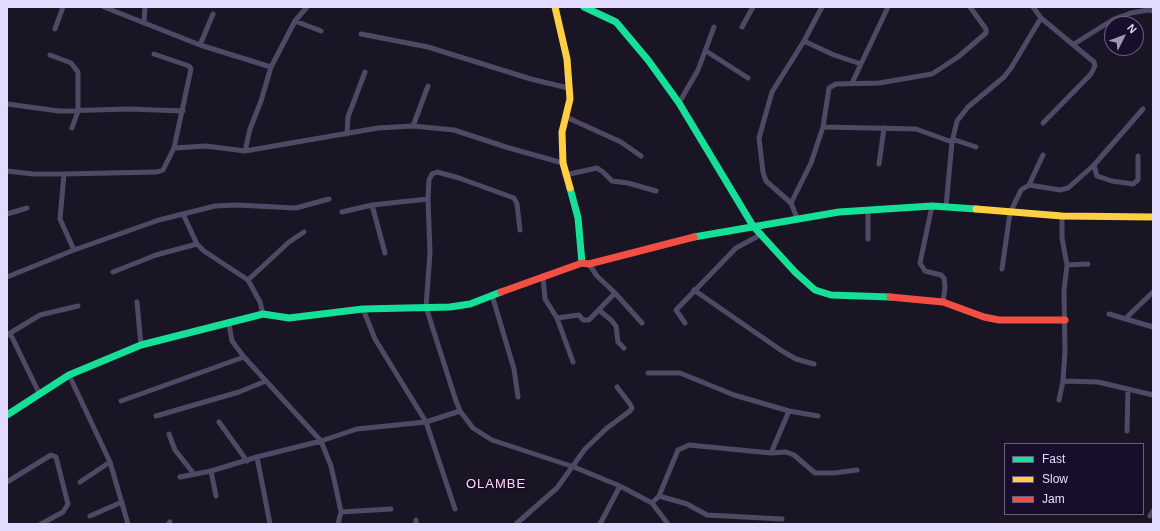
<!DOCTYPE html>
<style>
body{margin:0}
#map{position:relative;width:1160px;height:531px;overflow:hidden;background:#1a1525;font-family:Arial,sans-serif}
canvas{display:block}
.frame{position:absolute;inset:0;border:8px solid #e3daff;pointer-events:none}
.legend{position:absolute;left:1004px;top:443px;width:140px;height:72px;box-sizing:border-box;background:#180e2c;border:1px solid #696080;margin:0;padding:5px 7px;list-style:none;font-size:12px;color:#e3daff}
.legend li{display:flex;align-items:center;gap:8px;height:20px}
.legend b{width:20px;border:1px solid #696080}
.north{position:absolute;left:1104px;top:16px;width:40px;height:40px;box-sizing:border-box;background:#180e2c;border:1px solid #696080;border-radius:50%;rotate:48deg;font-size:11px;font-weight:700;line-height:16px;text-align:center;color:#e3daff}
.north::after{content:'';display:block;margin:auto;width:14px;height:18px;background:#9d95b3;clip-path:polygon(50% 0,100% 100%,50% 72%,0 100%)}
</style>
<div id="map">
<canvas width="1160" height="531"></canvas>
<div class="frame"></div>
<ul class="legend">
<li><b style="height:5px;background:#16e098"></b>Fast</li>
<li><b style="height:5px;background:#ffcf43"></b>Slow</li>
<li><b style="height:5px;background:#f24e42"></b>Jam</li>
</ul>
<div class="north">N</div>
</div>
<script>
const ctx = document.querySelector('canvas').getContext('2d');
ctx.lineJoin = 'round';
function shape(rows) {
  const path = new Path2D();
  for (const r of rows) {
    path.moveTo(r[0], r[1]);
    for (let i = 2; i < r.length; i += 2) path.lineTo(r[i], r[i + 1]);
  }
  return path;
}
function stroke(path, color, width, dash) {
  ctx.strokeStyle = color;
  ctx.lineWidth = width;
  ctx.lineCap = dash ? 'butt' : 'round';
  ctx.setLineDash(dash || []);
  ctx.stroke(path);
}
function label(font, color, halo, rows, align = 'center') {
  ctx.font = font + ' Arial,sans-serif';
  ctx.lineWidth = 3;
  ctx.setLineDash([]);
  ctx.textBaseline = 'middle';
  ctx.strokeStyle = halo;
  ctx.fillStyle = color;
  for (const [text, x, y, turn = 0] of rows) {
    ctx.save();
    ctx.translate(x, y);
    ctx.rotate((+turn || 0) * Math.PI / 180);
    ctx.textAlign = isNaN(turn) ? turn : align;
    if (halo) ctx.strokeText(text, 0, 0);
    ctx.fillText(text, 0, 0);
    ctx.restore();
  }
}
const street = shape([
 [104,7,200,45,271,67],
 [1033,7,1041,18,1094,62,1095,66,1091,74,1043,123],
 [295,21,321,31],
 [144,23,145,7],
 [742,27,753,7],
 [55,29,63,7],
 [361,34,428,47,531,79,568,88],
 [804,41,834,55,861,64],
 [1074,44,1114,19,1131,13,1148,10,1153,11],
 [200,45,213,14],
 [706,51,748,78],
 [50,55,71,63,78,72,78,111,72,128],
 [852,83,888,7],
 [679,103,698,70,714,27],
 [7,104,59,111,129,109,183,111],
 [566,117,621,142,641,156],
 [413,126,428,86],
 [823,127,916,129,952,142,955,140,976,147],
 [347,134,348,117,365,72],
 [174,148,206,146,245,151,378,128,413,126,454,130,509,148,563,163],
 [245,151,250,129,261,101,271,67,295,21,307,7],
 [879,164,884,128],
 [1094,165,1097,176,1112,181,1133,184,1138,180,1138,156],
 [7,171,33,174,64,174,157,172,163,170,174,148,191,69,189,66,154,54],
 [64,174,60,219,74,250],
 [565,175,597,168,603,172,612,181,628,183,656,191],
 [1029,185,1060,190,1068,188,1094,165,1143,109],
 [791,203,811,163,823,127,829,88,836,84,879,83,932,74,958,57,986,33,986,29,970,7],
 [372,205,385,253],
 [932,206,920,263,925,271,941,275,944,278,945,287,943,302],
 [946,207,952,142,957,121,968,107,1004,77,1011,68,1041,18],
 [868,211,868,239],
 [342,212,372,205,428,199],
 [7,214,27,208],
 [183,214,197,244,204,251,248,280,260,302,263,314],
 [797,218,791,203,766,181,763,172,759,138,772,92,804,41,822,7],
 [520,230,517,204,514,198,459,178,437,172,432,174,429,180,428,199,430,253,426,307,455,398,460,411,473,428,492,440,574,467,620,486,652,503,668,524],
 [589,264,597,276,615,293],
 [1067,265,1088,264],
 [1002,269,1010,213,1021,190,1029,185,1043,155],
 [113,272,156,255,197,244],
 [543,276,545,299,557,318,573,362],
 [7,277,74,250,159,220,215,206,236,205,296,208,329,199],
 [248,280,289,242,304,232],
 [694,290,782,351,796,359,814,364],
 [492,295,514,369,518,397],
 [137,302,141,345],
 [363,309,375,339,426,422,455,509],
 [600,311,611,320,616,326,618,342,624,348],
 [1109,314,1153,327],
 [557,318,579,315,583,320,589,320,615,293,642,323],
 [1126,318,1153,292],
 [685,323,676,310,736,248,762,234],
 [229,324,232,341,244,357,321,441,331,466,336,488,341,512,338,524],
 [10,333,39,393],
 [7,335,40,315,78,306],
 [648,373,680,373,734,395,789,411,818,416],
 [69,375,110,462,128,524],
 [1063,381,1098,382,1153,395],
 [1059,400,1063,381,1065,351,1064,291,1067,265,1062,238,1062,216],
 [121,401,244,357],
 [156,416,239,392,266,381],
 [219,422,247,461],
 [1127,431,1128,389],
 [169,434,175,450,194,474],
 [771,453,789,411],
 [257,457,270,524],
 [211,471,216,496],
 [180,477,211,471,257,457,321,441,357,429,426,422,460,411],
 [7,482,51,455,56,457,68,504,63,512,41,524],
 [80,482,110,462],
 [659,496,687,504,707,515,782,519],
 [652,503,659,496,678,450,689,445,771,453,786,452,794,455,815,473,834,473,857,470],
 [341,512,391,509],
 [90,516,122,502],
 [1150,516,1153,511],
 [416,520,416,524],
 [168,524,170,522],
 [516,524,557,488,585,449,607,428,630,411,632,408,630,404,617,387],
 [600,524,620,486]
]);
const fast = shape([
 [584,7,616,22,648,60,679,103,753,226,795,272,815,290,831,295,890,297],
 [570,188,578,218,582,263],
 [694,237,839,212,932,206,976,209],
 [7,415,69,375,141,345,263,314,289,318,363,309,450,307,470,304,501,292]
]);
const slow = shape([
 [555,7,567,59,570,99,562,132,563,163,570,188],
 [976,209,1062,216,1153,217]
]);
const jam = shape([
 [501,292,582,263,589,264,694,237],
 [890,297,943,302,984,317,999,320,1065,320]
]);
const quarterNames = [
 ["OLAMBE",496,484]
];
stroke(street, '#4f4966', 5);
stroke(fast, '#16e098', 7);
stroke(slow, '#ffcf43', 7);
stroke(jam, '#f24e42', 7);
ctx.letterSpacing = '1px';
label('13px', '#ffdced', '#180e2c', quarterNames);
ctx.letterSpacing = '0px';
</script>
